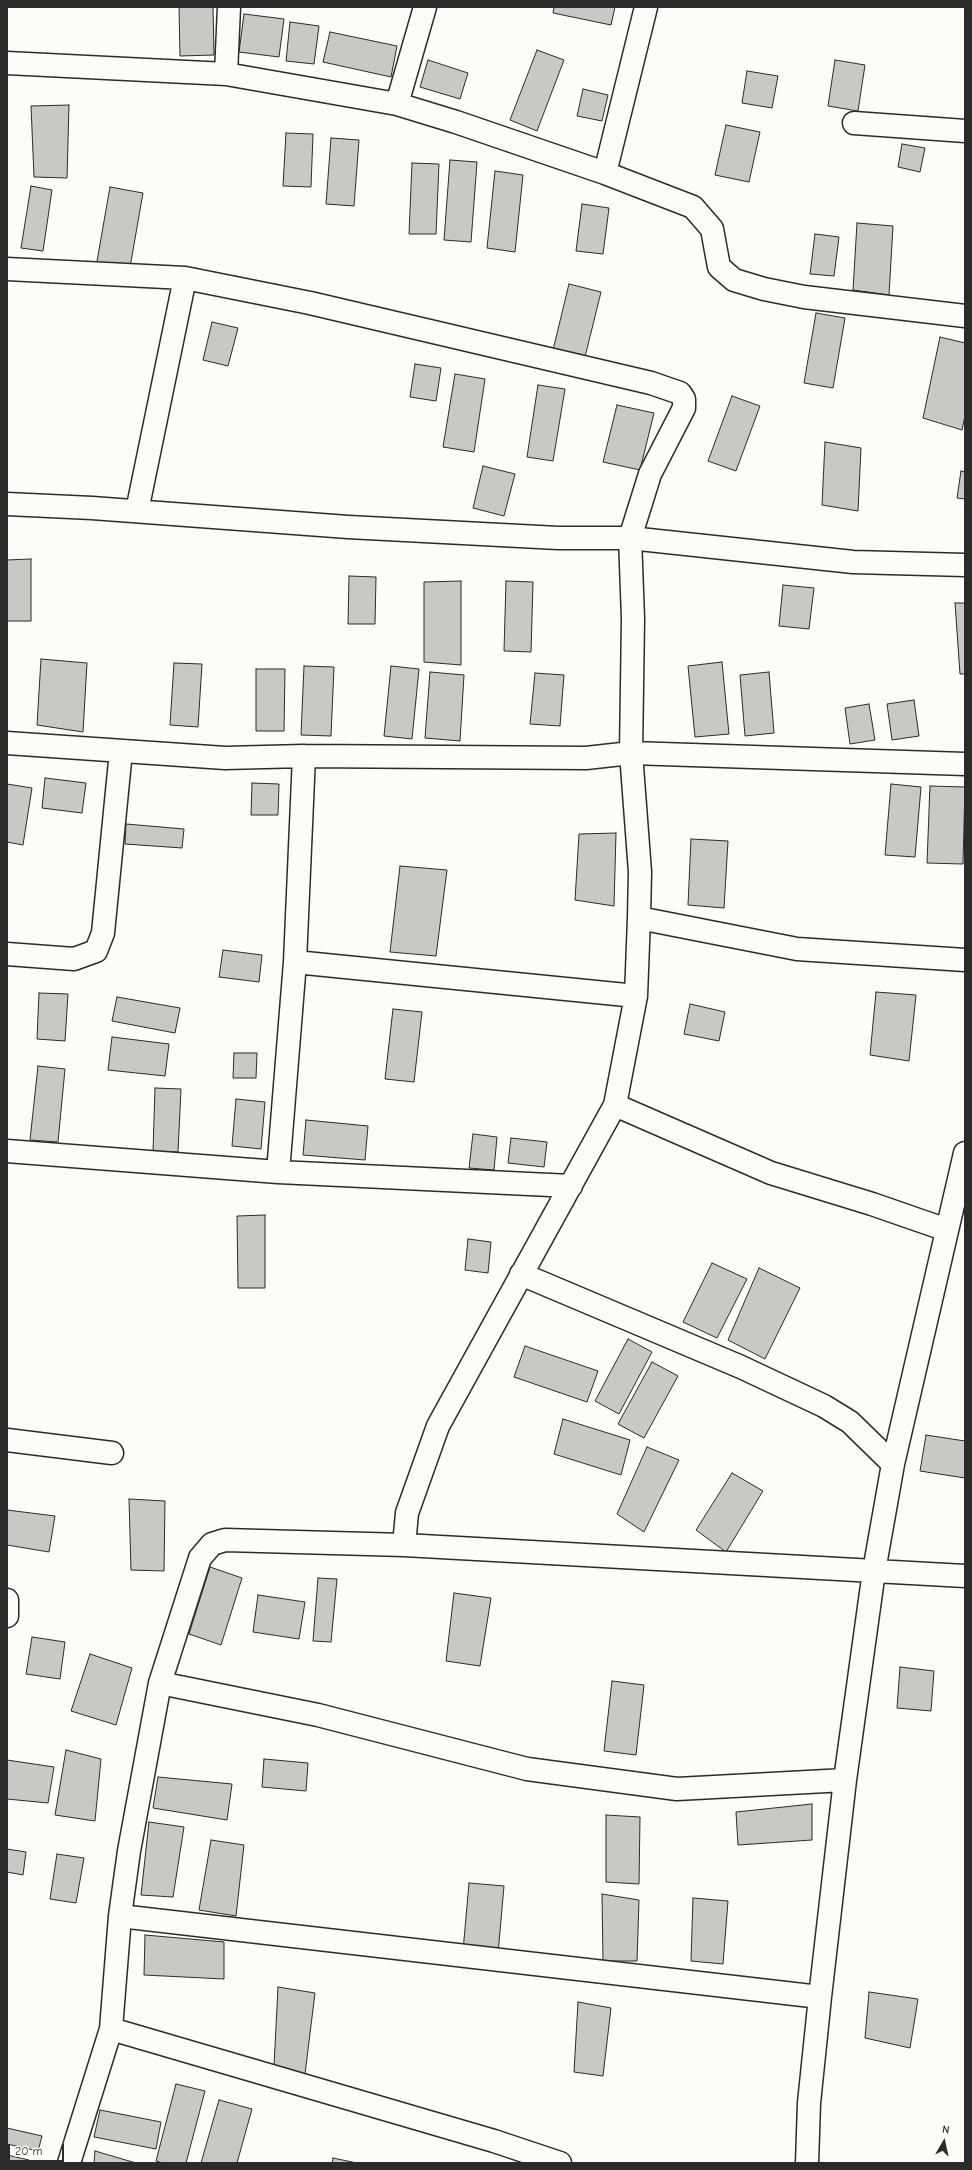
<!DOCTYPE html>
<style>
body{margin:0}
#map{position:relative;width:972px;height:2170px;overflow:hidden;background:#fdfcf7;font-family:"Comic Neue",sans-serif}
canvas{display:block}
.frame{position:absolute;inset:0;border:8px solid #2b2b2b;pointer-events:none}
.north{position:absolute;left:924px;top:2122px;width:40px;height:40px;-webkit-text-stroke:3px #fdfcf7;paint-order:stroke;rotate:9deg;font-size:11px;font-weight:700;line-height:16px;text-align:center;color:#2b2b2b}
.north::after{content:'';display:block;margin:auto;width:14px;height:18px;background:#2b2b2b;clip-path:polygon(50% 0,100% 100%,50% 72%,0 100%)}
.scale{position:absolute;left:8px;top:2144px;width:56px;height:18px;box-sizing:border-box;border:2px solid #2b2b2b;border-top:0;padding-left:5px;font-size:12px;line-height:14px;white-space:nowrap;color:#2b2b2b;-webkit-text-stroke:3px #fdfcf7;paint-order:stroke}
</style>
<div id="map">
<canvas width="972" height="2170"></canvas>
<div class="frame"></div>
<div class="north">N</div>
<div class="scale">20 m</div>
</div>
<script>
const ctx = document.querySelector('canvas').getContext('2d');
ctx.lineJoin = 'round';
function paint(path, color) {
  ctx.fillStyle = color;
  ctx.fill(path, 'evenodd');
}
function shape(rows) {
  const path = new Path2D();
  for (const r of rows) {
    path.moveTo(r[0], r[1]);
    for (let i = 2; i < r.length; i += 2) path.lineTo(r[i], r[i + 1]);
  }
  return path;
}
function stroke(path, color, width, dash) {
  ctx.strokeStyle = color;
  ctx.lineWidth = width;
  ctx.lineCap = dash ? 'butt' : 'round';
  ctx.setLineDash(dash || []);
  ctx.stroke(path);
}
const building = shape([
 [179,7,213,7,214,55,180,56,179,7],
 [554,7,615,7,611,25,553,13,554,7],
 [244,14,284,19,279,57,239,52,244,14],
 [290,22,319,26,314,64,286,61,290,22],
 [330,32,397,46,391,77,323,62,330,32],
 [537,50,564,60,537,131,510,120,537,50],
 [428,60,468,73,460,99,420,87,428,60],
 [835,60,865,65,858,111,828,106,835,60],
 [747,71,778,76,772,108,742,103,747,71],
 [583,89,608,95,602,121,577,116,583,89],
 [69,105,67,178,34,177,31,106,69,105],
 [726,125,760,132,749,182,715,175,726,125],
 [286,133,313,134,311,187,283,186,286,133],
 [331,138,359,140,354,206,326,204,331,138],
 [902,144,925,148,920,172,898,167,902,144],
 [450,160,477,162,471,242,444,240,450,160],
 [412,163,439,164,436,234,409,234,412,163],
 [495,171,523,175,515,252,487,248,495,171],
 [31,186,52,190,43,251,21,248,31,186],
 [110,187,143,193,129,273,96,267,110,187],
 [582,204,609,208,603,254,576,251,582,204],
 [857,223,893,226,889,295,853,290,857,223],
 [815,234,839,237,834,276,810,274,815,234],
 [569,284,601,292,585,357,553,350,569,284],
 [816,313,845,318,833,388,804,383,816,313],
 [212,322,238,328,228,366,203,360,212,322],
 [940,337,965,343,965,416,962,430,923,418,940,337],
 [415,364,441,368,436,401,410,397,415,364],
 [455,374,485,379,474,452,443,447,455,374],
 [538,385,565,389,553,461,527,457,538,385],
 [732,396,760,406,736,471,708,461,732,396],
 [617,405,654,413,640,470,603,462,617,405],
 [825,442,861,448,858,511,822,505,825,442],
 [483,466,515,474,504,516,473,508,483,466],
 [961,471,965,472,965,499,957,498,961,471],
 [31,559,31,621,7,621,7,560,31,559],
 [349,576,376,577,375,624,348,624,349,576],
 [461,581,461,665,424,662,424,582,461,581],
 [506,581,533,582,531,652,504,651,506,581],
 [783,585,814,588,809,629,779,626,783,585],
 [955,603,965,603,965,674,960,674,955,603],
 [41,659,87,663,83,732,37,725,41,659],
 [722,662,729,734,695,737,688,666,722,662],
 [174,663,202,664,198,727,170,725,174,663],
 [304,666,334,667,331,736,301,735,304,666],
 [391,666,419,669,412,739,384,736,391,666],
 [256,669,285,669,284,731,256,731,256,669],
 [430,672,464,675,460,741,425,738,430,672],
 [769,672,774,733,745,736,740,675,769,672],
 [535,673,564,675,560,726,530,724,535,673],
 [914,700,919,736,892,740,887,704,914,700],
 [869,704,875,740,850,744,845,708,869,704],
 [45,778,86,783,82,813,42,808,45,778],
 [252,783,279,784,278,815,251,815,252,783],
 [7,784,32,788,23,845,7,842,7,784],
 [891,784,921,787,915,857,885,855,891,784],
 [930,786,965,787,963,864,927,863,930,786],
 [126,824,184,829,182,848,125,844,126,824],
 [616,833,614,906,575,900,579,834,616,833],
 [691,839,728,841,724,908,688,905,691,839],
 [400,866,447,870,436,956,390,952,400,866],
 [223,950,262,955,259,982,219,977,223,950],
 [876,992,916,995,909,1061,870,1055,876,992],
 [39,993,68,994,65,1041,37,1039,39,993],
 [117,997,180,1008,175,1033,112,1021,117,997],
 [690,1004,725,1012,719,1041,684,1034,690,1004],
 [393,1009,422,1012,414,1082,385,1079,393,1009],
 [112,1037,169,1044,165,1076,108,1070,112,1037],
 [234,1053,257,1053,256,1078,233,1078,234,1053],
 [38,1066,65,1069,58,1142,30,1140,38,1066],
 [155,1088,181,1089,178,1152,153,1151,155,1088],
 [236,1099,265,1102,261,1149,232,1146,236,1099],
 [306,1120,368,1126,365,1160,303,1155,306,1120],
 [473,1134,497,1137,494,1170,469,1168,473,1134],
 [511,1138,547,1142,544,1167,508,1163,511,1138],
 [265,1215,265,1288,238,1288,237,1216,265,1215],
 [468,1239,491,1242,488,1273,465,1270,468,1239],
 [712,1263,747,1279,717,1338,683,1322,712,1263],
 [759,1268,800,1288,765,1359,728,1340,759,1268],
 [628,1339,652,1352,619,1414,595,1401,628,1339],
 [525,1346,598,1371,587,1402,514,1377,525,1346],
 [652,1362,678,1376,644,1438,618,1424,652,1362],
 [563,1419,630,1440,621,1475,554,1454,563,1419],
 [926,1435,965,1441,965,1478,920,1471,926,1435],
 [647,1447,679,1460,644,1532,617,1514,647,1447],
 [732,1473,763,1491,726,1552,696,1530,732,1473],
 [129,1499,165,1501,164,1571,131,1570,129,1499],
 [7,1510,55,1516,49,1552,7,1545,7,1510],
 [210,1567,242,1578,221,1645,189,1634,210,1567],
 [318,1578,337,1579,331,1642,313,1641,318,1578],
 [454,1593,491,1598,480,1666,446,1661,454,1593],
 [258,1595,305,1602,299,1639,253,1632,258,1595],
 [32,1637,65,1642,60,1679,26,1674,32,1637],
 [90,1654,132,1668,116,1725,71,1711,90,1654],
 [900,1667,934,1671,931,1711,897,1708,900,1667],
 [612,1681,644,1685,636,1755,604,1751,612,1681],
 [66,1750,101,1759,95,1821,55,1815,66,1750],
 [264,1759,308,1763,306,1791,262,1787,264,1759],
 [7,1760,54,1767,48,1803,7,1799,7,1760],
 [158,1777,232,1784,227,1820,153,1808,158,1777],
 [812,1804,812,1840,738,1845,736,1812,812,1804],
 [606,1815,640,1817,639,1884,606,1882,606,1815],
 [149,1822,184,1827,173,1897,141,1895,149,1822],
 [211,1840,244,1845,236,1916,199,1910,211,1840],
 [7,1849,26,1852,23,1875,7,1872,7,1849],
 [57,1854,84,1858,76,1903,50,1899,57,1854],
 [469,1883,504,1886,498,1954,463,1951,469,1883],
 [602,1894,639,1900,637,1961,603,1961,602,1894],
 [693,1898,728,1901,723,1964,691,1961,693,1898],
 [145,1935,224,1942,224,1979,144,1975,145,1935],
 [278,1987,315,1993,305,2074,274,2066,278,1987],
 [869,1992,918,1999,910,2048,865,2038,869,1992],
 [578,2002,611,2008,603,2076,574,2072,578,2002],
 [176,2084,205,2091,186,2163,163,2163,156,2161,176,2084],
 [219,2100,252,2109,237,2163,201,2163,219,2100],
 [100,2110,161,2122,156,2149,94,2137,100,2110],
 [7,2128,42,2136,38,2151,7,2144,7,2128],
 [95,2151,136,2163,94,2163,95,2151],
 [7,2155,29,2160,29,2163,7,2163,7,2155],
 [333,2158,357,2163,332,2163,333,2158]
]);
const minor = shape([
 [7,63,226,74,397,104,456,122,605,173,693,207,712,229,719,267,734,280,764,289,804,297,965,316],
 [226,74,229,7],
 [397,104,425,7],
 [854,123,965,131],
 [605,173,646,7],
 [7,269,185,278,310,303,651,383,680,393,684,399,684,408,650,474,630,538,633,618,631,753,640,872,639,918,636,996,615,1105,438,1426,407,1513,404,1545],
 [7,504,92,508,348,527,558,538,630,538,853,562,965,565],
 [137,511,185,278],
 [7,743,225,758,304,756,586,758,631,753,965,764],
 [639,918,797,949,965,960],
 [7,954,74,959,96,951,103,933,121,751],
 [295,962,636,996],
 [615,1105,771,1173,872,1204,947,1230],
 [7,1151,278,1172,571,1186],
 [278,1172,295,962,304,756],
 [521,1274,741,1367,824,1406,850,1422,893,1464],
 [7,1440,112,1453],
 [7,1600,7,1616],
 [160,1683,318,1715,527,1769,677,1789,845,1780],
 [120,1916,820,1997],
 [111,2029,494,2141,560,2163],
 [69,2163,111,2029,120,1916,129,1851,160,1683,200,1558,212,1544,225,1540,404,1545,965,1576],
 [807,2163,809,2103,820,1997,845,1780,874,1571,893,1464,965,1153]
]);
paint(building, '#c9c8c4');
stroke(building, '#2b2b2b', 1);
stroke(minor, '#2b2b2b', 25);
stroke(minor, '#fdfcf7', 22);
</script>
